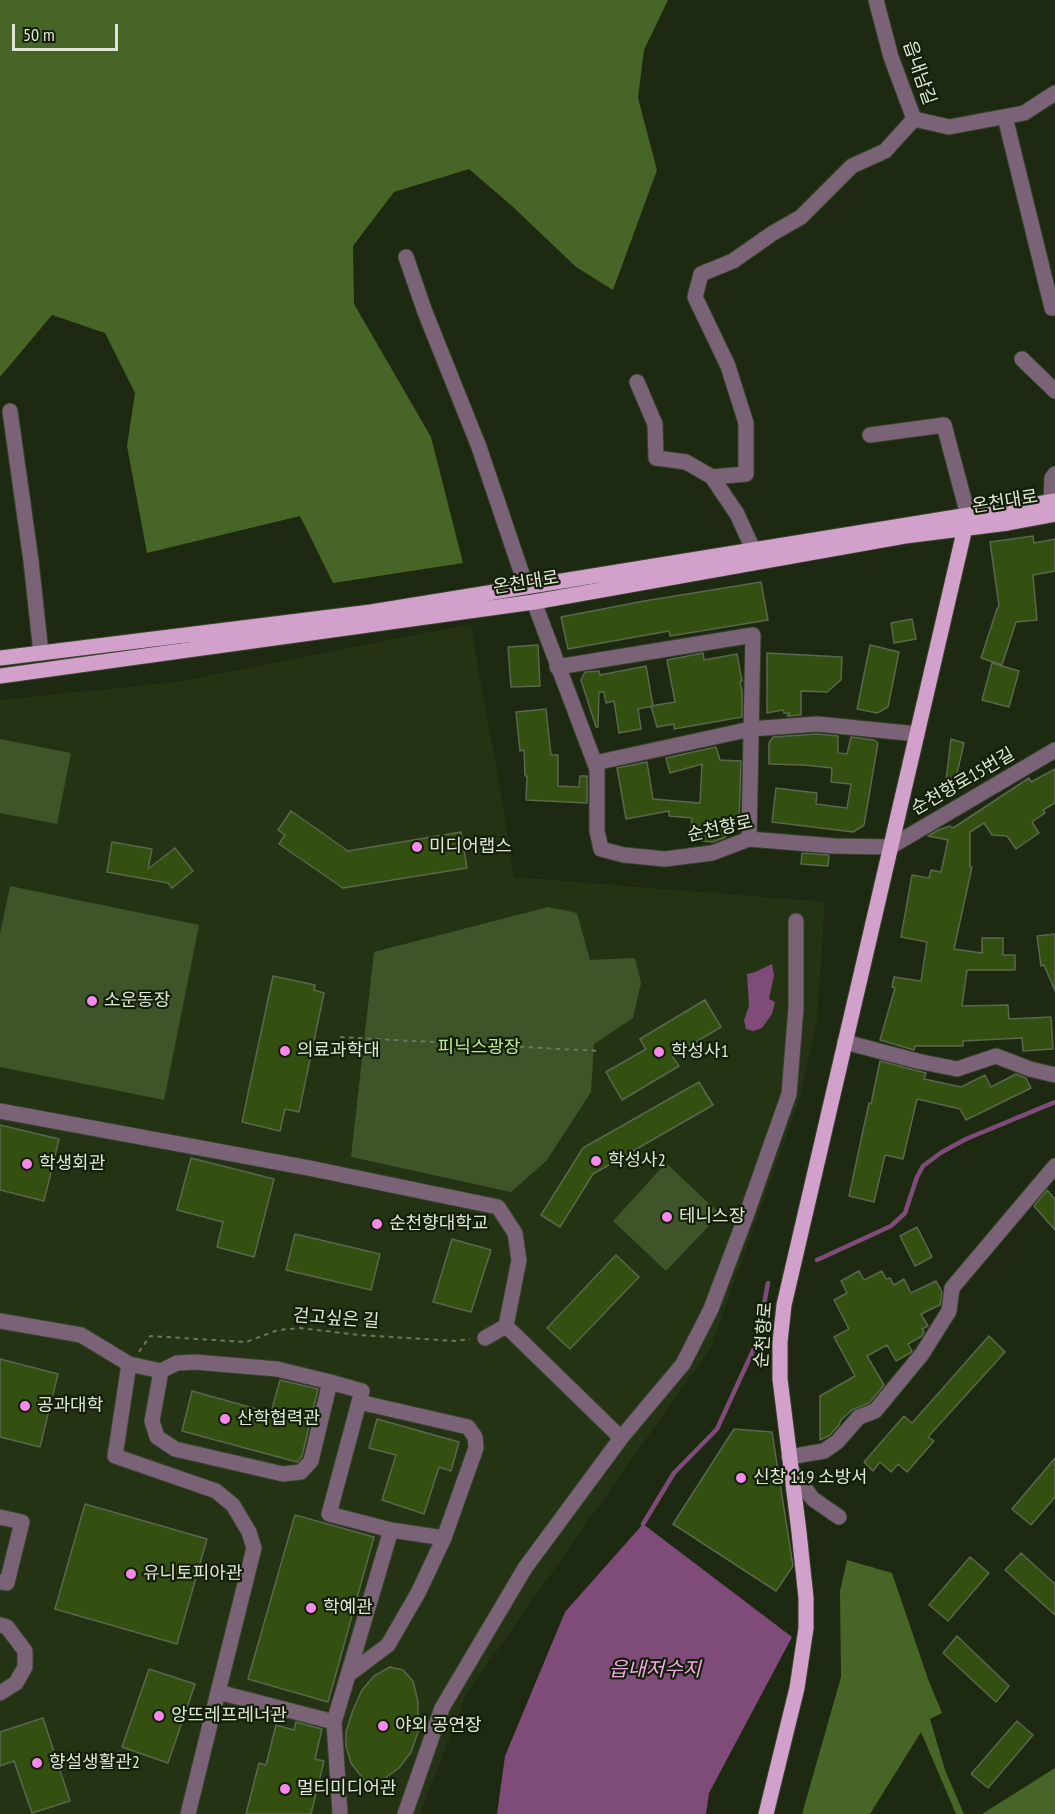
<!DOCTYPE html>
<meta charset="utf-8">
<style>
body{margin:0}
#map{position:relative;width:1055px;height:1814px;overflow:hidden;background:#1d2911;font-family:"PT Sans Narrow",sans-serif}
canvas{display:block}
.scale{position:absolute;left:12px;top:24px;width:106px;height:27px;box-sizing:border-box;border:3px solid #dee6d8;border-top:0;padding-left:8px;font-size:18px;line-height:21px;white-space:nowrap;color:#dee6d8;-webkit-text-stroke:4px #141f08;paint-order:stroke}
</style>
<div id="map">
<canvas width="1055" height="1814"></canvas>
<div class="scale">50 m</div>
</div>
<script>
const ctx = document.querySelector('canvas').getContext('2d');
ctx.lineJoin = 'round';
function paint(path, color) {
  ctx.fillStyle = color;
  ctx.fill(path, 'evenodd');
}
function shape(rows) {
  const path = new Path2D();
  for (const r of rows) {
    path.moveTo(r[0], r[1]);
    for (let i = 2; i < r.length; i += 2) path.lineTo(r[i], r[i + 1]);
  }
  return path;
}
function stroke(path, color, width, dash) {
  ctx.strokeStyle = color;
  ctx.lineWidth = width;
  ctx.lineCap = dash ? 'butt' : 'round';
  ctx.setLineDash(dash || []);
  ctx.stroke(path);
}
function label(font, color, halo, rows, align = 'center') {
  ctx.font = font + ' "PT Sans Narrow","Noto Sans KR",sans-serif';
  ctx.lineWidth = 4.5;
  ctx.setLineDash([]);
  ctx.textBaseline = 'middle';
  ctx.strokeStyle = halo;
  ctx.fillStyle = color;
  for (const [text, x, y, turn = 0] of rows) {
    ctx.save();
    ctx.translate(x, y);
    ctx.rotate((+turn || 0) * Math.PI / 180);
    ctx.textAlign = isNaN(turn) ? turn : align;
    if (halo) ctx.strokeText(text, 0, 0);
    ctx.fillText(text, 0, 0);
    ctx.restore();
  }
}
const built = shape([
 [471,624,481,686,496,764,514,877,825,902,817,1021,799,1101,711,1347,467,1693,420,1814,0,1814,0,700,177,682]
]);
const green = shape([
 [0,739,71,753,57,824,0,813],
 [10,886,199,925,164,1100,0,1067,0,934],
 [548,907,577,913,590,960,635,958,641,983,633,1018,594,1044,591,1092,547,1160,511,1192,351,1157,374,952],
 [666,1163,720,1214,666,1271,613,1221]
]);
const forest = shape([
 [0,0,668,0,644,50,638,98,657,170,613,290,576,267,512,206,469,169,394,192,353,246,354,304,431,437,463,563,333,583,300,516,147,553,127,446,135,393,105,333,52,315,0,377],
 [847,1560,892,1573,928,1679,942,1713,930,1719,945,1770,964,1814,956,1814,921,1732,870,1814,802,1814,841,1677,840,1591],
 [1055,1768,1055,1814,982,1814]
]);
const water = shape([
 [772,964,774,975,769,999,775,1002,772,1014,762,1028,753,1031,746,1029,744,1020,749,1006,747,974,755,972],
 [643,1524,792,1637,709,1793,706,1814,497,1814,505,1756,565,1612]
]);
const stream = shape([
 [817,1260,891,1226,905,1213,917,1177,923,1166,942,1152,966,1139,1055,1102],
 [643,1524,674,1473,717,1429,757,1342,768,1283]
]);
const building = shape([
 [1033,536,1034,543,1055,539,1055,571,1033,575,1037,620,1016,622,1002,665,981,658,997,609,999,606,990,542,1033,536],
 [761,582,768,620,670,636,669,631,568,649,561,617,644,601,761,582],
 [912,619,916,639,894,643,891,623,912,619],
 [538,645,540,686,511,687,508,647,538,645],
 [870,645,899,652,888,707,877,713,857,709,870,645],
 [703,653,704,660,737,654,742,681,740,682,742,692,742,717,674,729,674,724,657,727,651,706,675,702,667,660,703,653],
 [767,653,842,657,841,680,827,692,801,691,801,715,787,716,790,713,784,713,783,710,767,713,767,653],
 [992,663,1019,671,1009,707,982,700,992,663],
 [646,666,653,706,638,709,641,729,619,733,614,701,606,703,604,692,599,692,598,727,596,727,581,680,585,672,599,671,600,675,646,666],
 [546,709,551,755,558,755,558,786,579,787,580,776,587,776,587,803,526,800,527,776,525,776,524,750,520,751,516,712,546,709],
 [817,734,838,736,838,753,847,754,851,737,874,740,878,743,864,825,853,832,772,822,776,788,817,793,816,804,847,808,851,784,831,782,832,768,804,765,769,764,769,743,773,737,817,734],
 [951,739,964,743,953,791,945,789,951,739],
 [716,747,720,760,741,761,739,822,727,821,726,837,713,842,690,840,692,818,669,816,669,811,626,819,617,768,647,762,653,799,700,803,702,764,670,773,666,758,716,747],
 [1055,769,1055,803,1043,810,1045,813,1032,822,1039,833,1016,849,1007,836,992,835,984,823,970,832,970,867,972,867,954,949,982,953,982,938,1003,938,1003,955,1015,955,1015,970,967,970,962,1006,1008,1005,1009,1019,1051,1017,1053,1049,1023,1051,1022,1038,963,1041,963,1046,915,1046,914,1050,880,1040,895,988,892,987,894,977,921,981,927,942,901,937,912,875,929,878,931,870,941,872,948,840,928,836,938,830,950,826,953,828,1029,778,1031,782,1055,769],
 [291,811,348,851,461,832,467,868,343,888,279,844,285,835,278,830,291,811],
 [112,842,152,849,148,869,175,848,193,871,172,888,168,883,107,872,112,842],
 [802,853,829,855,828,866,801,864,802,853],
 [1055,934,1055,991,1044,965,1041,966,1037,936,1055,934],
 [273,976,315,985,314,990,324,993,299,1112,285,1109,280,1131,242,1122,273,976],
 [705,1000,721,1027,672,1056,679,1066,622,1100,606,1072,646,1049,640,1039,705,1000],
 [880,1061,926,1073,924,1079,961,1087,985,1075,991,1087,1016,1074,1026,1078,1031,1088,966,1120,960,1109,917,1099,903,1159,885,1155,874,1202,849,1196,869,1103,871,1104,880,1061],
 [699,1082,713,1105,593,1174,560,1227,541,1215,583,1148,699,1082],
 [0,1125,59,1139,44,1201,0,1190,0,1125],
 [191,1158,274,1179,254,1257,217,1247,223,1222,177,1210,191,1158],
 [1047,1190,1055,1199,1055,1230,1034,1206,1047,1190],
 [917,1227,932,1257,915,1266,900,1236,917,1227],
 [295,1234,380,1254,371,1290,286,1270,295,1234],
 [452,1239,491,1250,471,1312,433,1302,452,1239],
 [616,1255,639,1277,570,1349,547,1328,616,1255],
 [859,1271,864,1280,882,1271,886,1279,890,1278,894,1285,904,1279,911,1293,936,1281,942,1292,940,1305,921,1314,928,1326,922,1329,924,1332,922,1336,908,1344,912,1351,910,1353,896,1361,887,1345,867,1356,884,1385,869,1403,852,1410,841,1420,839,1425,830,1435,820,1440,820,1396,855,1376,834,1337,849,1329,834,1300,847,1293,841,1281,859,1271],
 [989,1336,1005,1352,928,1437,934,1441,907,1472,898,1464,891,1472,880,1462,873,1471,864,1462,904,1416,912,1423,989,1336],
 [0,1359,58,1374,40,1447,0,1437,0,1359],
 [280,1380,318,1389,302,1456,297,1462,182,1431,192,1391,271,1413,280,1380],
 [377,1419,459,1442,451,1471,439,1467,424,1514,382,1500,396,1455,369,1448,377,1419],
 [734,1429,772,1432,793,1566,776,1591,673,1524,734,1429],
 [1055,1458,1055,1497,1031,1525,1012,1509,1055,1458],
 [85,1504,207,1539,177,1644,55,1609,85,1504],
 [295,1515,374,1537,328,1702,248,1679,295,1515],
 [1021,1553,1055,1584,1055,1615,1005,1570,1021,1553],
 [970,1557,989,1573,948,1621,929,1605,970,1557],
 [957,1636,1009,1686,996,1702,943,1653,957,1636],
 [390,1667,403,1670,413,1681,418,1702,418,1732,411,1752,399,1768,384,1779,368,1781,364,1780,351,1763,346,1746,346,1732,353,1710,362,1690,374,1676,390,1667],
 [149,1669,195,1684,168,1763,122,1747,149,1669],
 [43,1718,70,1801,32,1813,14,1761,0,1766,0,1732,43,1718],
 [1017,1721,1033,1735,988,1788,971,1774,1017,1721],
 [296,1722,322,1729,315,1759,324,1761,311,1814,246,1814,259,1763,266,1765,276,1725,294,1730,296,1722]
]);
const path = shape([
 [340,1037,599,1051],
 [139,1352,150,1336,246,1342,278,1330,300,1328,359,1335,456,1341,470,1339]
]);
const minor = shape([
 [876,0,891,57,914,119,949,127,1024,113,1055,93],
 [1005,117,1052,308,1055,308],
 [406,257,425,312,479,447,526,586],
 [1022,359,1055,391],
 [637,382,655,424,656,458,686,462,712,477,737,514,753,549],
 [10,411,31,561,41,653],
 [870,435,944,425,968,515],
 [712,477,746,474,746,423,728,366,695,297,701,274,733,261,773,233,801,217,852,166,885,151,914,119],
 [1051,502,1052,478,1055,474],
 [534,602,597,769,597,831,601,849,624,855,665,859,712,853,749,839,834,846,890,847,1055,750],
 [557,667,753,635,749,839],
 [595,763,751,729,817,724,917,734],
 [845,1042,917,1061,957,1069,996,1056,1030,1069,1055,1075],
 [0,1111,309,1168,498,1207,515,1233,519,1260,506,1326,485,1338],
 [0,1321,81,1335,129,1364,115,1456,216,1491,233,1505,249,1532,254,1548,218,1692],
 [506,1326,621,1438],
 [129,1364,161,1371,152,1421,157,1437,175,1449,283,1474,301,1472,311,1461,330,1382,362,1391,329,1514,391,1530],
 [161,1371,177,1363,195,1362,277,1369,330,1382],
 [359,1402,468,1427,475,1437,476,1448,444,1538],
 [789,1457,824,1451,837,1442,859,1417,875,1411,922,1354,949,1311,952,1288,1055,1166],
 [790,1469,813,1499,839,1517],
 [0,1517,22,1522,7,1583,0,1582],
 [0,1625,7,1627,25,1651,25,1667,16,1683,0,1693],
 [334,1722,348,1675,388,1645,418,1593,444,1538,391,1530,348,1675],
 [188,1814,218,1692,334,1722,340,1814],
 [405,1814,442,1708,525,1568,621,1438,683,1364,711,1309,746,1216,789,1094,796,1008,796,921]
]);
const major = shape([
 [0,658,371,612,1055,501],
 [0,676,534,602,905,536,1008,523,1055,514],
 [766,1814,797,1688,806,1628,806,1598,799,1532,780,1379,780,1342,784,1305,968,515]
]);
const markers = [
 [417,847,6,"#f788ec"],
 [92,1001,6,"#f788ec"],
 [285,1051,6,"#f788ec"],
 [659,1052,6,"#f788ec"],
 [596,1161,6,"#f788ec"],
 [27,1164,6,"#f788ec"],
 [667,1217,6,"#f788ec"],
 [377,1224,6,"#f788ec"],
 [25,1406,6,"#f788ec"],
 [225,1419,6,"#f788ec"],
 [741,1478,6,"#f788ec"],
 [131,1574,6,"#f788ec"],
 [311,1608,6,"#f788ec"],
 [159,1716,6,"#f788ec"],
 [383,1726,6,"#f788ec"],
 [37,1763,6,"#f788ec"],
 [285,1789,6,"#f788ec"]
];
const streetNames = [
 ["읍내남길",919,73,71],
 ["온천대로",1005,502,-9],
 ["온천대로",526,583,-9],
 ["순천향로15번길",963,782,-30],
 ["순천향로",720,829,-12],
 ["걷고싶은 길",336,1319,4],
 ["순천향로",764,1335,-86]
];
const poiNames = [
 ["미디어랩스",429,847],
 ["소운동장",104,1001],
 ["의료과학대",297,1051],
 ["학성사1",671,1052],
 ["학성사2",608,1161],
 ["학생회관",39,1164],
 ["테니스장",679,1217],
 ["순천향대학교",389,1224],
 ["공과대학",37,1406],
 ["산학협력관",237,1419],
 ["신창 119 소방서",753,1478],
 ["유니토피아관",143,1574],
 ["학예관",323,1608],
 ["앙뜨레프레너관",171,1716],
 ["야외 공연장",395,1726],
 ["향설생활관2",49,1763],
 ["멀티미디어관",297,1789]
];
const parkNames = [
 ["피닉스광장",479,1048]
];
const waterNames = [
 ["읍내저수지",655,1670]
];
paint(built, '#253315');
paint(green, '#40542a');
paint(forest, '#486528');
paint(water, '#7f4c7a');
stroke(stream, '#7f4c7a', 4.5);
paint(building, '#345011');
stroke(building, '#59674d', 1.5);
stroke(minor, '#38432d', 17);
stroke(major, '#38432d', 17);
stroke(path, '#6c7662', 2, [4.5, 4.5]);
stroke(minor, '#7a6377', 15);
stroke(major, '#d1a1cb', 15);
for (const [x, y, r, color] of markers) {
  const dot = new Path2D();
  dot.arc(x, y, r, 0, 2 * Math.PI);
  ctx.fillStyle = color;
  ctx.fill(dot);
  stroke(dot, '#141f08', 2);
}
label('18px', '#dee6d8', '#141f08', streetNames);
label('18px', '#dee6d8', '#141f08', poiNames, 'left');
label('18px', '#bde991', '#141f08', parkNames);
label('italic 20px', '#f3a7ea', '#141f08', waterNames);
</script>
